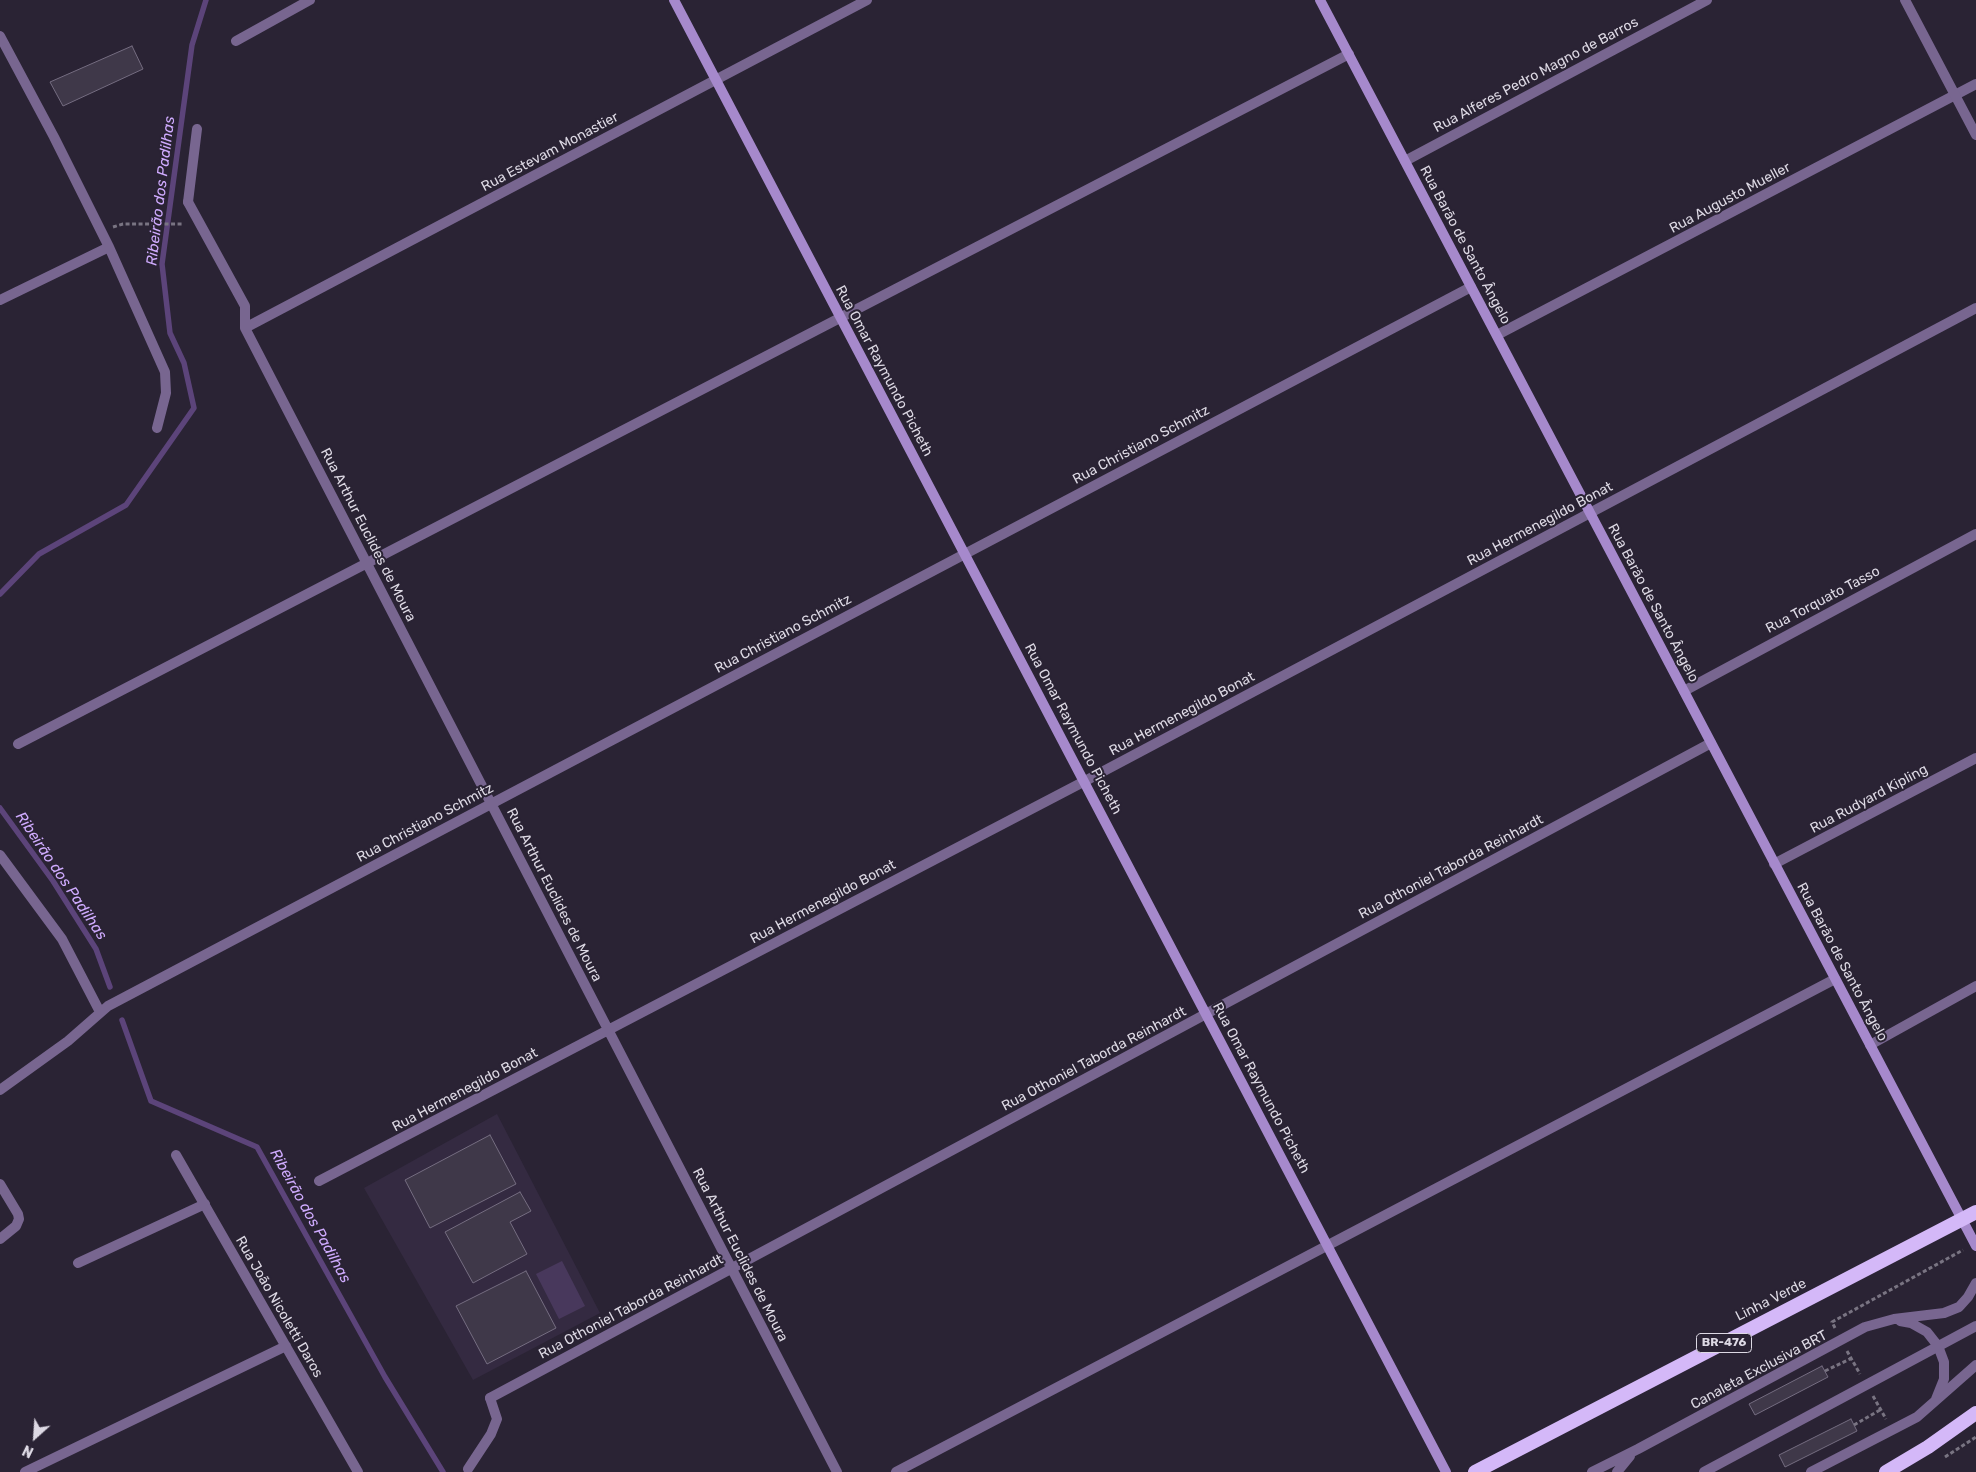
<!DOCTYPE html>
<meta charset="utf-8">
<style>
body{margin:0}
#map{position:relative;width:1976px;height:1472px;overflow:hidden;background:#2a2334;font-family:Rubik,sans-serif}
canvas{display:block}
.north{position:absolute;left:10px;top:1412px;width:50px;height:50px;-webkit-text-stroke:4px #2a2334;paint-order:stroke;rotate:206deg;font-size:14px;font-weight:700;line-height:20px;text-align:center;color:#ddd9e4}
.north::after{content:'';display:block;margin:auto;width:18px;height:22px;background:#ddd9e4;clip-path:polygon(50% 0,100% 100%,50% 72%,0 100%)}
</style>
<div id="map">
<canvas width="1976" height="1472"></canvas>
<div class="north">N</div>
</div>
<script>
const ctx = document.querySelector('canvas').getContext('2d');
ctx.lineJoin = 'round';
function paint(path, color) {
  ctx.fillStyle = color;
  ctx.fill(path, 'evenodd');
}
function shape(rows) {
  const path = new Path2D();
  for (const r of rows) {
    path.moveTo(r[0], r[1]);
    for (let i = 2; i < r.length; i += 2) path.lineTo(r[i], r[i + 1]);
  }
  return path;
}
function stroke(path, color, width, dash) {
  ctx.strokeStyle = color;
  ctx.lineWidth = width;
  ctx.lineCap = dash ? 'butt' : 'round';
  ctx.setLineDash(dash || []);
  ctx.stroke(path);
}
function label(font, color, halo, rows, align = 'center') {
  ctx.font = font + ' Rubik,sans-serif';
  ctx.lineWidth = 4;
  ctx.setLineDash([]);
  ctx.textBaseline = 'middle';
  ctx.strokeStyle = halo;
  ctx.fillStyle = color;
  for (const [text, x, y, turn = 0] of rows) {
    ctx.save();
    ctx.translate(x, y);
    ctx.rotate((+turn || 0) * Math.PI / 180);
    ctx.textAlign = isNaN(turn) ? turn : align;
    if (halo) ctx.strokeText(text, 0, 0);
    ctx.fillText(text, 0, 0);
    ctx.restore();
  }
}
const built = shape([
 [497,1114,600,1313,473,1380,364,1188]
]);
const green = shape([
 [562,1261,585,1306,559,1319,536,1274]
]);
const stream = shape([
 [0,594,39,554,126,505,194,408,184,363,170,333,162,264,192,45,206,0],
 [0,808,53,881,96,949,110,987],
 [122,1020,151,1101,257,1147,385,1377,443,1472]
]);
const building = shape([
 [132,46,143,69,63,106,50,82,132,46],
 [490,1135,516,1184,430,1228,405,1180,490,1135],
 [520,1192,531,1211,510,1222,527,1254,473,1283,445,1232,520,1192],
 [526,1271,556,1328,487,1364,456,1306,526,1271],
 [1822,1366,1828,1377,1755,1415,1749,1404,1822,1366],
 [1851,1419,1857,1431,1785,1467,1779,1455,1851,1419]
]);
const path = shape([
 [113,227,123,224,184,224],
 [1835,1328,1832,1322,1963,1250],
 [1847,1351,1860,1374],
 [1825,1371,1852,1358],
 [1873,1396,1886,1419],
 [1854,1425,1880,1410],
 [1945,1457,1976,1437]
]);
const service = shape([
 [188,202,197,129],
 [0,1184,18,1214,19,1219,16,1226,0,1239],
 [78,1263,205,1204],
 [1900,1321,1911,1323,1927,1332,1938,1346,1944,1362,1944,1379,1936,1399],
 [468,1469,491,1434,497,1419,490,1398],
 [1592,1472,1638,1449,1865,1327,1894,1319,1944,1313,1959,1307,1968,1297,1976,1283],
 [1617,1472,1630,1456],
 [1704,1472,1976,1326],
 [1811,1472,1917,1417,1976,1365]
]);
const minor = shape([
 [0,36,54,137,109,247,165,372,166,393,157,428],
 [236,41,310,0],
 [1405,161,1707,0],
 [188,202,245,306,245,328,837,1472],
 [0,300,109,247],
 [245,328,867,0],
 [1497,335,1976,84],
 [1684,691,1976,534],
 [18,744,1349,54],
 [0,855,62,939,100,1012],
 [1774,864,1976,758],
 [1870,1045,1976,986],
 [0,1090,68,1041,108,1006,1471,287],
 [176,1155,358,1472],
 [319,1181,1085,781,1976,308],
 [490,1398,1711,743],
 [25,1472,286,1346],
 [896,1472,1835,979]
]);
const tertiary = shape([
 [1905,0,1976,135]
]);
const secondary = shape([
 [674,0,1446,1472],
 [1320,0,1976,1246]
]);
const trunk = shape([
 [1475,1472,1976,1212],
 [1886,1472,1928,1447,1976,1413]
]);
const shields = [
 [1724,1343,55]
];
const shieldNames = [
 ["BR-476",1724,1343]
];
const streetNames = [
 ["Rua Alferes Pedro Magno de Barros",1536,75,-28],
 ["Rua Estevam Monastier",550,152,-28],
 ["Rua Augusto Mueller",1730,198,-28],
 ["Rua Barão de Santo Ângelo",1465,245,62],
 ["Rua Omar Raymundo Picheth",884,371,62],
 ["Rua Christiano Schmitz",1141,445,-28],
 ["Rua Hermenegildo Bonat",1540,524,-28],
 ["Rua Arthur Euclides de Moura",368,535,63],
 ["Rua Torquato Tasso",1823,600,-28],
 ["Rua Barão de Santo Ângelo",1653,603,62],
 ["Rua Christiano Schmitz",783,634,-28],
 ["Rua Hermenegildo Bonat",1182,714,-28],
 ["Rua Omar Raymundo Picheth",1073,729,62],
 ["Rua Rudyard Kipling",1869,799,-28],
 ["Rua Christiano Schmitz",425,823,-28],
 ["Rua Othoniel Taborda Reinhardt",1451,867,-28],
 ["Rua Arthur Euclides de Moura",554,895,63],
 ["Rua Hermenegildo Bonat",823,902,-28],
 ["Rua Barão de Santo Ângelo",1842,962,62],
 ["Rua Othoniel Taborda Reinhardt",1094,1059,-28],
 ["Rua Omar Raymundo Picheth",1261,1088,62],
 ["Rua Hermenegildo Bonat",465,1090,-28],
 ["Rua Arthur Euclides de Moura",740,1255,63],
 ["Linha Verde",1771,1300,-27],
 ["Rua João Nicoletti Daros",279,1307,60],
 ["Rua Othoniel Taborda Reinhardt",631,1307,-28],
 ["Canaleta Exclusiva BRT",1759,1370,-28]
];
const waterNames = [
 ["Ribeirão dos Padilhas",161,191,-83],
 ["Ribeirão dos Padilhas",61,876,56],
 ["Ribeirão dos Padilhas",310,1216,61]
];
paint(built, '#342a41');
paint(green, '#48385c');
stroke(stream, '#5c447a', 5.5);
paint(building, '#3f3849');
stroke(building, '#756d81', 1);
stroke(path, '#797482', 3, [4, 2.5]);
stroke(service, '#786690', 10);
stroke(minor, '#786690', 10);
stroke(tertiary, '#786690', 10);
stroke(secondary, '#a689cc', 10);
stroke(trunk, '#d4b8f8', 14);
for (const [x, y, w] of shields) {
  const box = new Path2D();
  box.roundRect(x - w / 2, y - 9.5, w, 19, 4);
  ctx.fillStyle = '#2a2334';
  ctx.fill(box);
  stroke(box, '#ddd9e4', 1);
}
label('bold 12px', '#ddd9e4', null, shieldNames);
label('14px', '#ddd9e4', '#2a2334', streetNames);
label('italic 15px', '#cfabfe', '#2a2334', waterNames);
</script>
